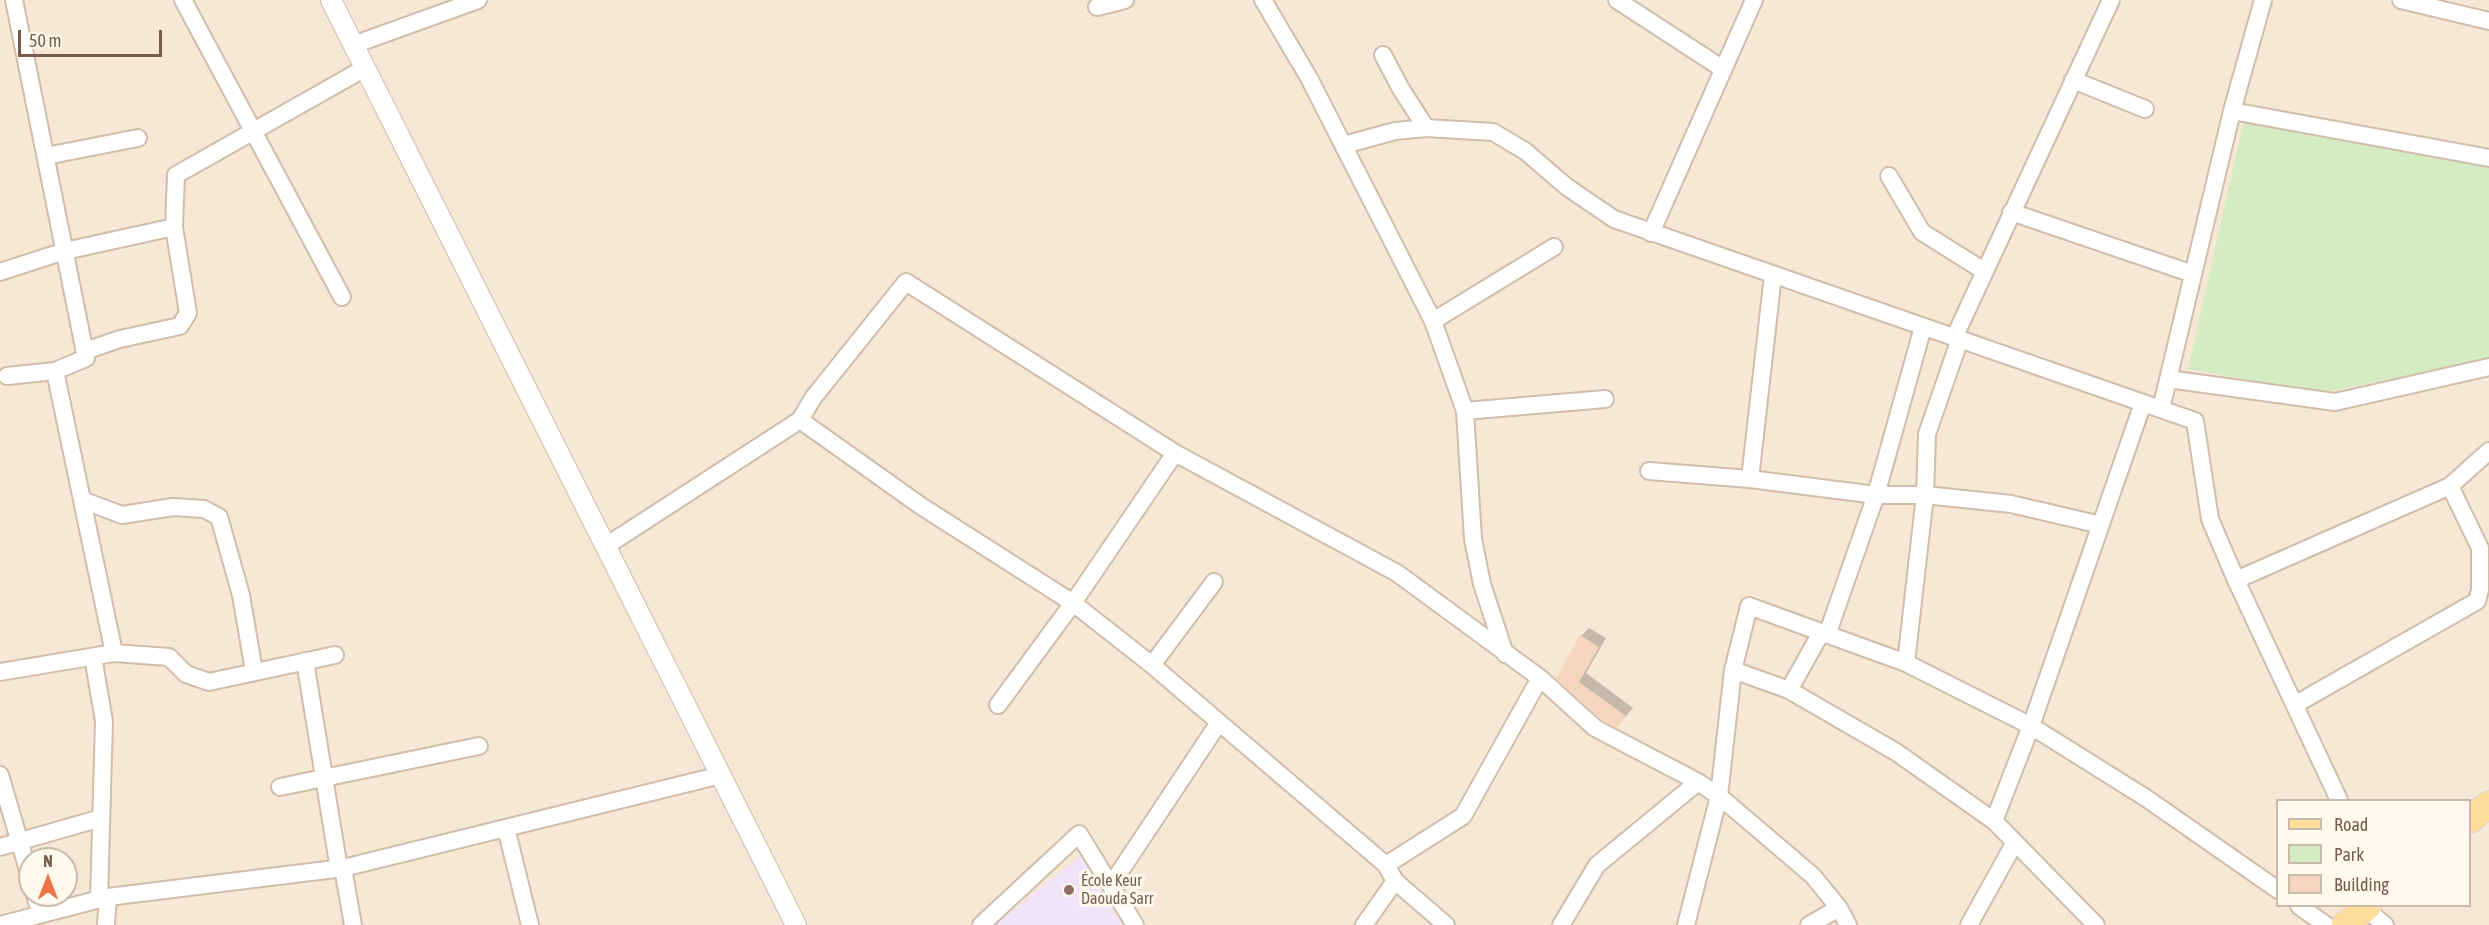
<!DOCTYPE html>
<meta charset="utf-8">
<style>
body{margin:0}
#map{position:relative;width:2489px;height:925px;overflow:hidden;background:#fdf6e7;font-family:"Asap Condensed",sans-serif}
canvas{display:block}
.legend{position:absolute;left:2276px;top:799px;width:195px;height:108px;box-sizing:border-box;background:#fff9ee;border:2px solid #c9baac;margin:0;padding:8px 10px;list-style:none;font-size:18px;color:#795c49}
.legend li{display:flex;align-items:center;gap:12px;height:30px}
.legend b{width:30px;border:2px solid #c9baac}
.north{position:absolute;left:18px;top:847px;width:60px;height:60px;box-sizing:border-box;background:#fff9ee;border:2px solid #c9baac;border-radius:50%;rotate:0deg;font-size:16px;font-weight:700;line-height:24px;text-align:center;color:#795c49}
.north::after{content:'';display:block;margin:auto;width:21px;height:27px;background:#ed7246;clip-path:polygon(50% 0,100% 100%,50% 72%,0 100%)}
.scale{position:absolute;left:18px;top:30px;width:144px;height:27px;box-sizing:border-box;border:3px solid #795c49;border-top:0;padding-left:8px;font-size:18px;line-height:21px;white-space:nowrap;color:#795c49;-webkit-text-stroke:4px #fff9ee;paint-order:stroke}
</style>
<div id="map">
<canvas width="2489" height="925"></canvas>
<ul class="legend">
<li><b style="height:8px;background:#ffde9c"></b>Road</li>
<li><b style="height:16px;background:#d3ecc4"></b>Park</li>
<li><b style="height:16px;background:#f5d5bd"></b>Building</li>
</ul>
<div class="north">N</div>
<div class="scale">50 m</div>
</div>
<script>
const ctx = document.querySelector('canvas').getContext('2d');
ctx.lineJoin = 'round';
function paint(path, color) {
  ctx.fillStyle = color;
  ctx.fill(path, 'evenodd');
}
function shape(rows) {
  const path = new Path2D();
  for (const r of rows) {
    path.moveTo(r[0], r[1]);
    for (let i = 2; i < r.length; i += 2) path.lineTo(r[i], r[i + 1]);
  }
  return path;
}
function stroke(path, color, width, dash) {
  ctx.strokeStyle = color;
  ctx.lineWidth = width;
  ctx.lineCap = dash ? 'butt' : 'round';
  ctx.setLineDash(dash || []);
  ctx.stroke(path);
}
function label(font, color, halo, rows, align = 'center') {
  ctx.font = font + ' "Asap Condensed",sans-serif';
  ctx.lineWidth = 6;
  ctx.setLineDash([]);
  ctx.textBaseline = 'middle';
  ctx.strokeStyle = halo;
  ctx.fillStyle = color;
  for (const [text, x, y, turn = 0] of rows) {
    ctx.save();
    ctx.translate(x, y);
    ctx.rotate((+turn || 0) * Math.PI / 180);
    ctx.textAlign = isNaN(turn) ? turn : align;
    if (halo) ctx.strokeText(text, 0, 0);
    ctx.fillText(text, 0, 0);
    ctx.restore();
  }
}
const residential = shape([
 [0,0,2489,0,2489,925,0,925],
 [2278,800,2470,800,2470,906,2278,906],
 [30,859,66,859,66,895,30,895]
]);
const education = shape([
 [1080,856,1122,925,995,925]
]);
const green = shape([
 [2244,120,2489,159,2489,359,2322,393,2188,369]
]);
const shadow = shape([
 [1589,628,1606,638,1586,673,1633,708,1617,726,1557,678,1581,636]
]);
const building = shape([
 [1580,635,1599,647,1579,682,1626,716,1617,728,1601,719,1556,678]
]);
const minor = shape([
 [14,0,86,358,55,371],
 [183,0,342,297],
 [1263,0,1309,78,1433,321,1465,411,1473,539,1482,584,1505,654],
 [1617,0,1723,69],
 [2401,0,2489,21],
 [1097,7,1125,0],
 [353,45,478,0],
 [1383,55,1401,89,1426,128,1493,132,1525,151,1567,187,1614,219,2195,421,2210,519,2236,580,2339,800],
 [2073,80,2145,109],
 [2232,111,2489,158],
 [1344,145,1395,131,1426,128],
 [46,156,138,138],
 [1889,176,1922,232,1984,271],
 [2011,212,2193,274],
 [1651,233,1754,0],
 [0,272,65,251,174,227],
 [1433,321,1554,247],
 [1954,338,2111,0],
 [85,351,120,339,180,326,188,313,174,227,176,175,365,68],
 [7,376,55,371,114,653],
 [2168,379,2335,402,2489,367],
 [2161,409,2232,111,2263,0],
 [1465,411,1605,399],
 [800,420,921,506,1073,603,1152,665,1386,865,1395,881,1446,925],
 [1649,471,1750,479,1876,495,1925,495,2011,504,2101,525],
 [1750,479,1773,275],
 [82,500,122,515,173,507,204,509,219,517,241,595,254,671],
 [606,546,800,420,813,398,906,282,1175,453,1397,573,1540,678,1595,728,1698,782,1719,796,1813,876,1839,908,1848,925],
 [2236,580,2450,486,2489,451],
 [1827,635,1876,495,1923,327],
 [93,657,104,721,99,899],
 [305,661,339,869],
 [1906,663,1925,495,1927,434,1960,339],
 [1152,665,1214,582],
 [1733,670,1789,690,1896,752,1994,821,2096,925],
 [0,672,114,653,169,657,186,674,209,682,335,655],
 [1789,690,1821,633],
 [2296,704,2477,601,2480,590,2480,548,2450,486],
 [998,705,1073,603,1175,453],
 [0,775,30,877],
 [280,787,479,746],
 [1994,821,2031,726,2143,403],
 [506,828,530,925],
 [0,847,101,818],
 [1386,865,1463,816,1540,678],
 [343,868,353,925],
 [1111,885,1218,724],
 [35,895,41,914],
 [2299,906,2326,925],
 [2365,908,2385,925],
 [0,925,108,897,343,868,721,775],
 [106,925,108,897],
 [981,925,1079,834,1135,925],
 [1364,925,1395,881],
 [1561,925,1597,865,1698,782],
 [1686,925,1719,796,1733,670,1749,606,1906,663,2031,726,2146,798,2278,890],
 [1809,925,1839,908],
 [1969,925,2014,844]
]);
const tertiary = shape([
 [331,0,796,925]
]);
const primary = shape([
 [2470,820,2489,804],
 [2345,925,2368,906]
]);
const markers = [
 [1069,890,6,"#8d6e63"]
];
const educationNames = [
 ["École Keur",1081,881],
 ["Daouda Sarr",1081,899]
];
paint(residential, '#f6e8d5');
paint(education, '#f3e3fa');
paint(green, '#d3ecc4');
paint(shadow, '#0003');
paint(building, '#f5d5bd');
stroke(minor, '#d0bdab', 20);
stroke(tertiary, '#d0bdab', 22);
stroke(primary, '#dcd5d0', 28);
stroke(minor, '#fff', 16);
stroke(tertiary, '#fff', 20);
stroke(primary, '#ffde9c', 26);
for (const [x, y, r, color] of markers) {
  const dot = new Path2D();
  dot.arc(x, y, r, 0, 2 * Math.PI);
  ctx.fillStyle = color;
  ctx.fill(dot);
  stroke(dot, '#fff9ee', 2);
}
label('16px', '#785e54', '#fff9ee', educationNames, 'left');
</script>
